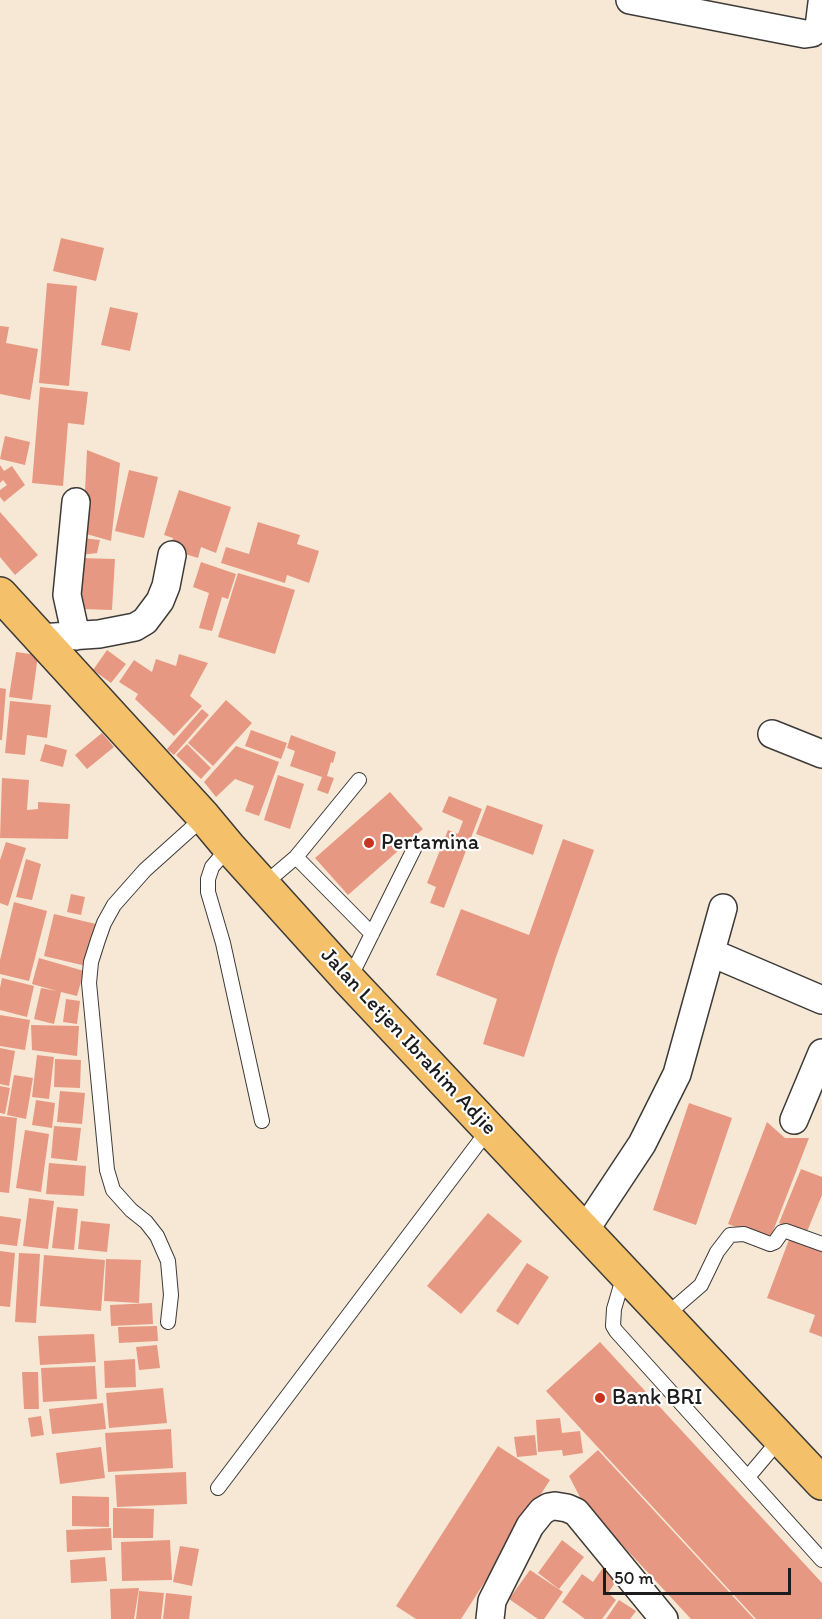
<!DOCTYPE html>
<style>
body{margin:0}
#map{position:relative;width:822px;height:1619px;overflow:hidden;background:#f6e8d5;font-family:Itim,sans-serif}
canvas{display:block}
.scale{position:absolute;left:603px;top:1568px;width:188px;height:27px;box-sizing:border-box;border:3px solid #1c1c1c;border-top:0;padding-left:8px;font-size:18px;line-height:21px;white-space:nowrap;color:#1c1c1c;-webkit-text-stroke:4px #fff;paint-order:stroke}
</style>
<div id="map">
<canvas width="822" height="1619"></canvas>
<div class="scale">50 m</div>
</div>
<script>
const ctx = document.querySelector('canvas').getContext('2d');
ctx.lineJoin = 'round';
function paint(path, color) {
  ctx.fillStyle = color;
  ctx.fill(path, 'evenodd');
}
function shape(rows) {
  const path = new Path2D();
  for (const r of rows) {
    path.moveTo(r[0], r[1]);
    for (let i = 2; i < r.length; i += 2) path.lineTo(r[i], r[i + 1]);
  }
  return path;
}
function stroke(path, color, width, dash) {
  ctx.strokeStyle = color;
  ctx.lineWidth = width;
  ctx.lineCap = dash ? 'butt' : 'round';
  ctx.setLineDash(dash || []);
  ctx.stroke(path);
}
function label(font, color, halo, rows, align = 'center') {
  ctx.font = font + ' Itim,sans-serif';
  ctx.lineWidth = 4.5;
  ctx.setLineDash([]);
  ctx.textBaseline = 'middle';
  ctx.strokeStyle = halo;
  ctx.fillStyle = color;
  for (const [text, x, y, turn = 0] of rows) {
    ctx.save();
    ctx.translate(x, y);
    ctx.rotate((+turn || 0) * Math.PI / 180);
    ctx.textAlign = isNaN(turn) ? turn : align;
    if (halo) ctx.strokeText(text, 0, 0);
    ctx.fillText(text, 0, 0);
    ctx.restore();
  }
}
const building = shape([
 [61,238,104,248,96,281,53,271],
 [47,283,77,286,69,386,39,383],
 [110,307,138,313,130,351,101,345],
 [0,326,9,327,6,343,38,349,30,400,0,394],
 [40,387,88,392,84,425,68,423,63,486,32,483],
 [5,436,30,442,25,465,0,459],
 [87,450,120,463,111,541,83,533],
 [0,465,4,471,12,466,25,485,4,502,0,497,0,490,7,485,3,480,0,483],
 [129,470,158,477,144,538,115,531],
 [179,490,231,507,216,553,201,547,198,558,169,549,173,538,164,535],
 [0,512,38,555,15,575,0,557],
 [258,522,300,535,297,544,319,551,309,583,287,575,285,583,221,563,226,547,249,554],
 [82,538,100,540,97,553,81,555],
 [79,558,115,559,112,610,81,609],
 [201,562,236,574,228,599,222,597,212,631,199,628,209,593,193,587],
 [238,573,295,590,275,654,218,637],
 [107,650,126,664,111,683,93,670],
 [16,652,38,655,32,700,9,697],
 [179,654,208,663,190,696,202,706,174,736,135,699,138,694,119,682,134,660,152,672,156,659,176,666],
 [0,688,6,689,2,740,0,740],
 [226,700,252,723,213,766,188,743],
 [10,701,51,705,47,738,27,735,25,755,5,753],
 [202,709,209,715,174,755,167,749],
 [251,730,287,743,281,759,245,746],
 [102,733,114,747,87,769,75,755],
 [291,735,336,752,333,763,331,762,327,776,334,778,328,794,317,790,322,777,290,766,295,751,287,748],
 [45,744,67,750,63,767,40,761],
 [187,744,211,768,201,779,176,755],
 [236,746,279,762,259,816,245,811,254,786,235,779,216,797,204,782],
 [278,775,304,784,290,829,264,820],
 [2,778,29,780,27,810,38,809,38,802,70,804,68,839,0,838],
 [390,792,423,829,348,895,315,858],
 [449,796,482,809,444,908,430,903,436,887,427,883,448,830,458,834,463,821,442,812],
 [487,805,543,825,533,855,476,834],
 [563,839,594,850,556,957,524,1057,483,1044,497,999,436,975,461,909,529,935],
 [6,842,26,848,8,906,0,903,0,860],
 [26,859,41,864,32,900,16,897],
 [71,894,85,897,81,915,67,912],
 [14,902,47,911,29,981,0,974,0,960],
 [54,914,96,924,86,966,44,956],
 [39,958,84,971,77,996,61,992,54,1024,34,1019,41,988,57,991,32,984],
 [2,978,34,986,27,1017,0,1010,0,988],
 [66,999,80,1001,77,1024,63,1022],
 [0,1015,30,1020,25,1050,0,1046],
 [31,1025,79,1026,77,1056,32,1050],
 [0,1048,15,1051,9,1086,0,1084],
 [37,1055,54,1057,49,1099,32,1097],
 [55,1059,81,1060,80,1088,54,1087],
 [14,1075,33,1078,26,1119,7,1115],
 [0,1086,10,1088,5,1114,0,1113],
 [60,1091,85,1093,82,1124,57,1122],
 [36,1100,55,1103,52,1128,32,1125],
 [689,1103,732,1118,696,1225,653,1210],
 [0,1116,17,1118,9,1193,0,1192],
 [767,1122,785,1138,809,1138,770,1239,728,1224],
 [54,1126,81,1128,77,1161,51,1158],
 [25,1130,49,1134,41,1192,16,1188],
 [49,1163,86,1166,84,1196,46,1194],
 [801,1169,822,1177,822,1195,806,1234,779,1223],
 [29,1198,54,1201,48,1249,23,1246],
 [57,1207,78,1209,74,1250,52,1248],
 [488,1213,522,1241,461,1314,427,1286],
 [0,1216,21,1219,17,1246,0,1244],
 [81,1221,110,1224,107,1252,78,1249],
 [790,1237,822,1249,822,1337,809,1332,815,1315,767,1298],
 [0,1251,15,1253,10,1307,0,1306],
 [19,1253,40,1254,36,1323,15,1322],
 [44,1255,105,1260,101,1311,40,1306],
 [106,1259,141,1260,139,1303,104,1301],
 [527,1263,549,1277,518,1325,496,1311],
 [152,1303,153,1324,111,1326,110,1305],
 [157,1326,158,1341,119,1343,118,1327],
 [94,1334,96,1362,40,1365,38,1336],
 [600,1342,822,1583,822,1619,756,1619,546,1391],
 [157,1345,160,1368,139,1370,136,1347],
 [135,1359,136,1387,105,1388,104,1361],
 [95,1366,97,1399,43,1402,41,1368],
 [22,1372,38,1372,39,1409,24,1409],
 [163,1388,167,1423,109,1428,106,1393],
 [103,1403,106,1429,52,1434,49,1409],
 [41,1416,44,1435,31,1437,28,1418],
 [560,1418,562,1433,580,1431,583,1453,563,1456,562,1450,538,1452,536,1420],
 [171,1429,173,1468,108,1472,105,1433],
 [535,1435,537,1455,517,1457,514,1437],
 [498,1446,550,1480,461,1619,416,1619,396,1606],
 [101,1447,105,1478,60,1484,56,1453],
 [598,1450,754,1619,691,1619,627,1550,583,1503,569,1476],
 [186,1472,187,1504,117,1507,115,1475],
 [72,1496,109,1497,109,1527,72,1526],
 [113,1508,154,1509,153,1538,113,1538],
 [111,1528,112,1550,67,1552,66,1530],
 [170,1540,172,1580,122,1581,121,1542],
 [562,1540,584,1557,559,1589,538,1573],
 [180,1546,199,1549,192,1586,173,1582],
 [105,1557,107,1581,71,1583,70,1560],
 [607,1562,621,1574,608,1593,616,1600,602,1619,585,1619,562,1602,582,1574,593,1582],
 [530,1570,563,1592,544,1619,538,1619,509,1599],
 [139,1588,134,1619,111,1619,110,1589],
 [139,1591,164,1593,161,1619,136,1619],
 [166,1593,192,1596,189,1619,163,1619],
 [619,1600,636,1611,630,1619,606,1619]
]);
const service = shape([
 [229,847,212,867,208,879,208,892,223,943,262,1121],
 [296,857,372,934],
 [263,885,296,857,359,780],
 [349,980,416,845],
 [624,1275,614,1309,613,1326,616,1331,822,1560],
 [664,1317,701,1285,717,1252,730,1235,744,1234,770,1244,775,1242,782,1232,786,1231,822,1244],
 [168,1322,171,1295,168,1261,157,1236,146,1222,131,1210,113,1190,107,1170,89,983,91,962,98,940,104,923,114,905,145,870,204,817],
 [748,1477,780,1439],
 [218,1488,489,1129]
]);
const minor = shape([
 [630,0,805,34,812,33,819,27,822,3],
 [76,502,67,595,76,636],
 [40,638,99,634,135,627,145,621,160,601,166,586,172,555],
 [772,734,822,754],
 [712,953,822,1000],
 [794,1120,822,1053],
 [585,1230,642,1144,677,1074,723,908],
 [490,1619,492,1601,530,1526,542,1511,549,1507,555,1506,567,1508,576,1512,664,1619]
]);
const primary = shape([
 [0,594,204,817,229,847,349,980,822,1483]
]);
const markers = [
 [369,843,6,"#c8321e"],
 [600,1398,6,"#c8321e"]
];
const poiNames = [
 ["Pertamina",381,843],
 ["Bank BRI",612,1398]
];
const streetNames = [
 ["Jalan Letjen Ibrahim Adjie",408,1042,47]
];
paint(building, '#e79882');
stroke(service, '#3d3b38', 16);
stroke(minor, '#3d3b38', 30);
stroke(primary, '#3d3b38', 36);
stroke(service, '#fff', 14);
stroke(minor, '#fff', 27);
stroke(primary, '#f4c16a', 33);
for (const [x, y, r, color] of markers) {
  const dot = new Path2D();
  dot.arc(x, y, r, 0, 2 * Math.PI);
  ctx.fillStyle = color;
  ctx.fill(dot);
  stroke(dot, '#fff', 2);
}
label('22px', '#1c1c1c', '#fff', poiNames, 'left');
label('22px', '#1c1c1c', '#fff', streetNames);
</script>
